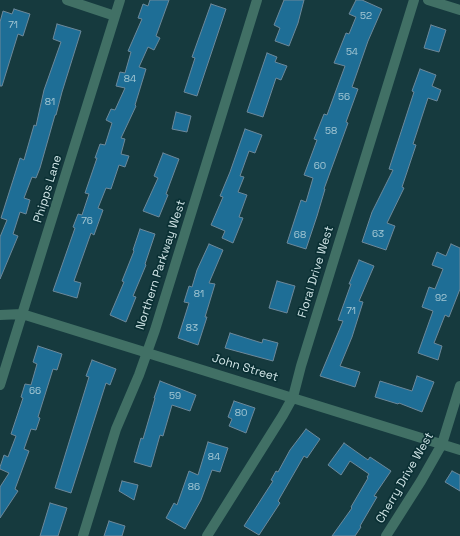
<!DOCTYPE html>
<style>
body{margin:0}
canvas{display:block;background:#163a3e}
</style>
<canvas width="460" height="536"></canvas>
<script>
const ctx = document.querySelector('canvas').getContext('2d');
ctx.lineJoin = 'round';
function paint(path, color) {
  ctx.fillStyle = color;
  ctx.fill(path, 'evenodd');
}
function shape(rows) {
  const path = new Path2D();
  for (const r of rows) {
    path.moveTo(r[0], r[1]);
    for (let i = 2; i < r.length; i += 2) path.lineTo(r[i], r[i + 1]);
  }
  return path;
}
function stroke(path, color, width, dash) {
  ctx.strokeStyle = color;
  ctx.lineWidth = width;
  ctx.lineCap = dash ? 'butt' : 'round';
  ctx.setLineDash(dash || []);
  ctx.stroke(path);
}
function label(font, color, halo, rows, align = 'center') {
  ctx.font = font + ' "Space Grotesk",sans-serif';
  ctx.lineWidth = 3.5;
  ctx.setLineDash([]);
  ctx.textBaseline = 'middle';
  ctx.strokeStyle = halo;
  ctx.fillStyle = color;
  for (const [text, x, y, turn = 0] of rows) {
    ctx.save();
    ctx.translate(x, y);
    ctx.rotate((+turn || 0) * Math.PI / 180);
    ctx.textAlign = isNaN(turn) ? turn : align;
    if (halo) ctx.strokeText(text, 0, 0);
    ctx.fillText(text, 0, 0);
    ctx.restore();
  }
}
const building = shape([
 [150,0,169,0,156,36,160,38,154,50,148,47,139,67,146,69,135,105,136,106,121,138,125,139,121,154,129,156,125,167,119,165,111,189,106,188,98,208,103,210,94,235,91,233,74,281,81,283,77,298,53,291,75,228,73,227,78,214,82,215,89,194,85,193,97,158,95,158,100,144,105,145,112,123,106,120,111,109,115,110,125,88,116,86,120,72,125,73,131,52,128,51,142,19,138,18,143,4,148,6,150,0],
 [284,0,304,0,298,23,289,46,275,41,280,28,274,25,284,0],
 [356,0,362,0,382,9,368,41,352,87,358,89,346,122,348,123,324,189,325,189,317,216,306,249,287,243,301,200,306,202,313,178,304,175,317,140,314,139,324,114,327,115,345,66,334,63,346,33,349,34,356,17,349,14,356,0],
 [211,4,226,9,197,96,184,92,195,58,192,57,211,4],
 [14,9,30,14,23,36,18,34,2,86,0,86,0,22,3,11,12,14,14,9],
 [57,24,81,31,62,92,56,115,55,115,40,168,36,178,32,177,24,198,30,200,26,214,20,212,13,234,18,236,0,279,0,237,7,220,1,218,20,158,24,160,34,125,36,126,44,90,61,42,53,39,57,24],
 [431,25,446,30,439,52,424,48,431,25],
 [267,53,277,57,275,62,287,66,281,80,276,78,263,117,247,112,267,53],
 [420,69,436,75,432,86,441,90,437,101,428,98,413,144,416,145,402,187,404,188,387,223,395,226,386,250,362,242,372,212,393,170,389,169,414,92,412,91,420,69],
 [176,112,191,116,187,132,172,129,176,112],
 [245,129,262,135,255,153,249,151,240,176,244,177,238,192,247,195,239,217,243,218,233,243,222,238,225,231,211,225,223,197,220,196,230,172,245,129],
 [163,153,179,159,166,194,168,195,159,217,143,211,158,178,154,176,163,153],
 [140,229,155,234,145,264,146,265,133,296,136,297,126,322,110,315,124,282,122,281,134,251,133,250,140,229],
 [209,244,223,250,209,283,215,284,205,317,207,317,198,345,178,338,189,303,184,302,189,286,192,287,197,270,209,244],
 [451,244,460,248,460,289,449,317,445,315,434,343,442,346,438,360,418,353,433,311,422,307,429,287,435,289,443,269,432,265,437,252,446,256,451,244],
 [359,260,374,266,359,301,363,302,352,337,340,366,360,372,355,387,320,376,343,321,338,320,351,284,349,284,359,260],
 [277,281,295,286,287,313,269,308,277,281],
 [230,333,262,343,263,339,278,343,273,361,225,348,230,333],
 [38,346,62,354,57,370,53,369,38,417,40,418,36,430,31,429,24,449,29,451,15,489,18,491,0,518,0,487,9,473,0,469,0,467,4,455,8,457,16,436,11,434,23,398,21,397,25,384,31,385,37,364,33,362,38,346],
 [92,360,116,369,110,385,106,383,71,493,55,488,89,377,86,376,92,360],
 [417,376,434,382,422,412,399,403,398,404,375,397,380,381,412,391,417,376],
 [160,381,196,395,190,411,172,405,163,436,160,435,151,467,134,462,141,438,143,439,155,398,154,398,160,381],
 [234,401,255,408,246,433,229,426,232,419,228,417,234,401],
 [306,429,320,439,307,458,304,456,278,501,280,503,259,535,244,526,273,481,271,480,276,471,278,472,290,450,306,429],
 [208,442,228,448,220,472,212,470,201,500,185,529,166,518,174,503,177,505,189,471,198,475,208,442],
 [344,443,368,460,370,457,391,471,374,496,377,497,360,526,361,527,355,536,332,536,352,508,351,507,368,478,367,477,369,474,350,461,341,475,328,465,344,443],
 [452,471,460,475,460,491,445,482,452,471],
 [122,481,138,485,134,500,119,491,122,481],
 [50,503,67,508,58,536,40,536,50,503],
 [109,521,125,526,122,536,104,536,109,521]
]);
const street = shape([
 [67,0,115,16],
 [428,0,460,10],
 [0,315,22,314,460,450],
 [0,385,120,0],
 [83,536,116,429,139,375,155,330,257,0],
 [207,536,283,415,293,397,301,366,414,0],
 [386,536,421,481,442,444,460,386]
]);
const numberNames = [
 ["52",366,16],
 ["71",13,25],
 ["54",352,52],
 ["84",130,79],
 ["56",344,97],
 ["81",50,102],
 ["58",331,131],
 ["60",320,166],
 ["76",87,221],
 ["63",378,234],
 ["68",300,235],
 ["81",199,294],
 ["92",441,298],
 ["71",351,311],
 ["83",192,328],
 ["66",35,391],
 ["59",175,396],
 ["80",241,413],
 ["84",214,457],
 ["86",194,487]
];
const streetNames = [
 ["Phipps Lane",48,189,-73],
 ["Northern Parkway West",161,265,-72],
 ["Floral Drive West",316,272,-73],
 ["John Street",245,368,17],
 ["Cherry Drive West",405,478,-60]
];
paint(building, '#1e6e96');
stroke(building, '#6c889a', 1);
stroke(street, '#417065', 10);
label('10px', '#a4c7d3', null, numberNames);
label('12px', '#d1e5e7', '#0a3034', streetNames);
</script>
